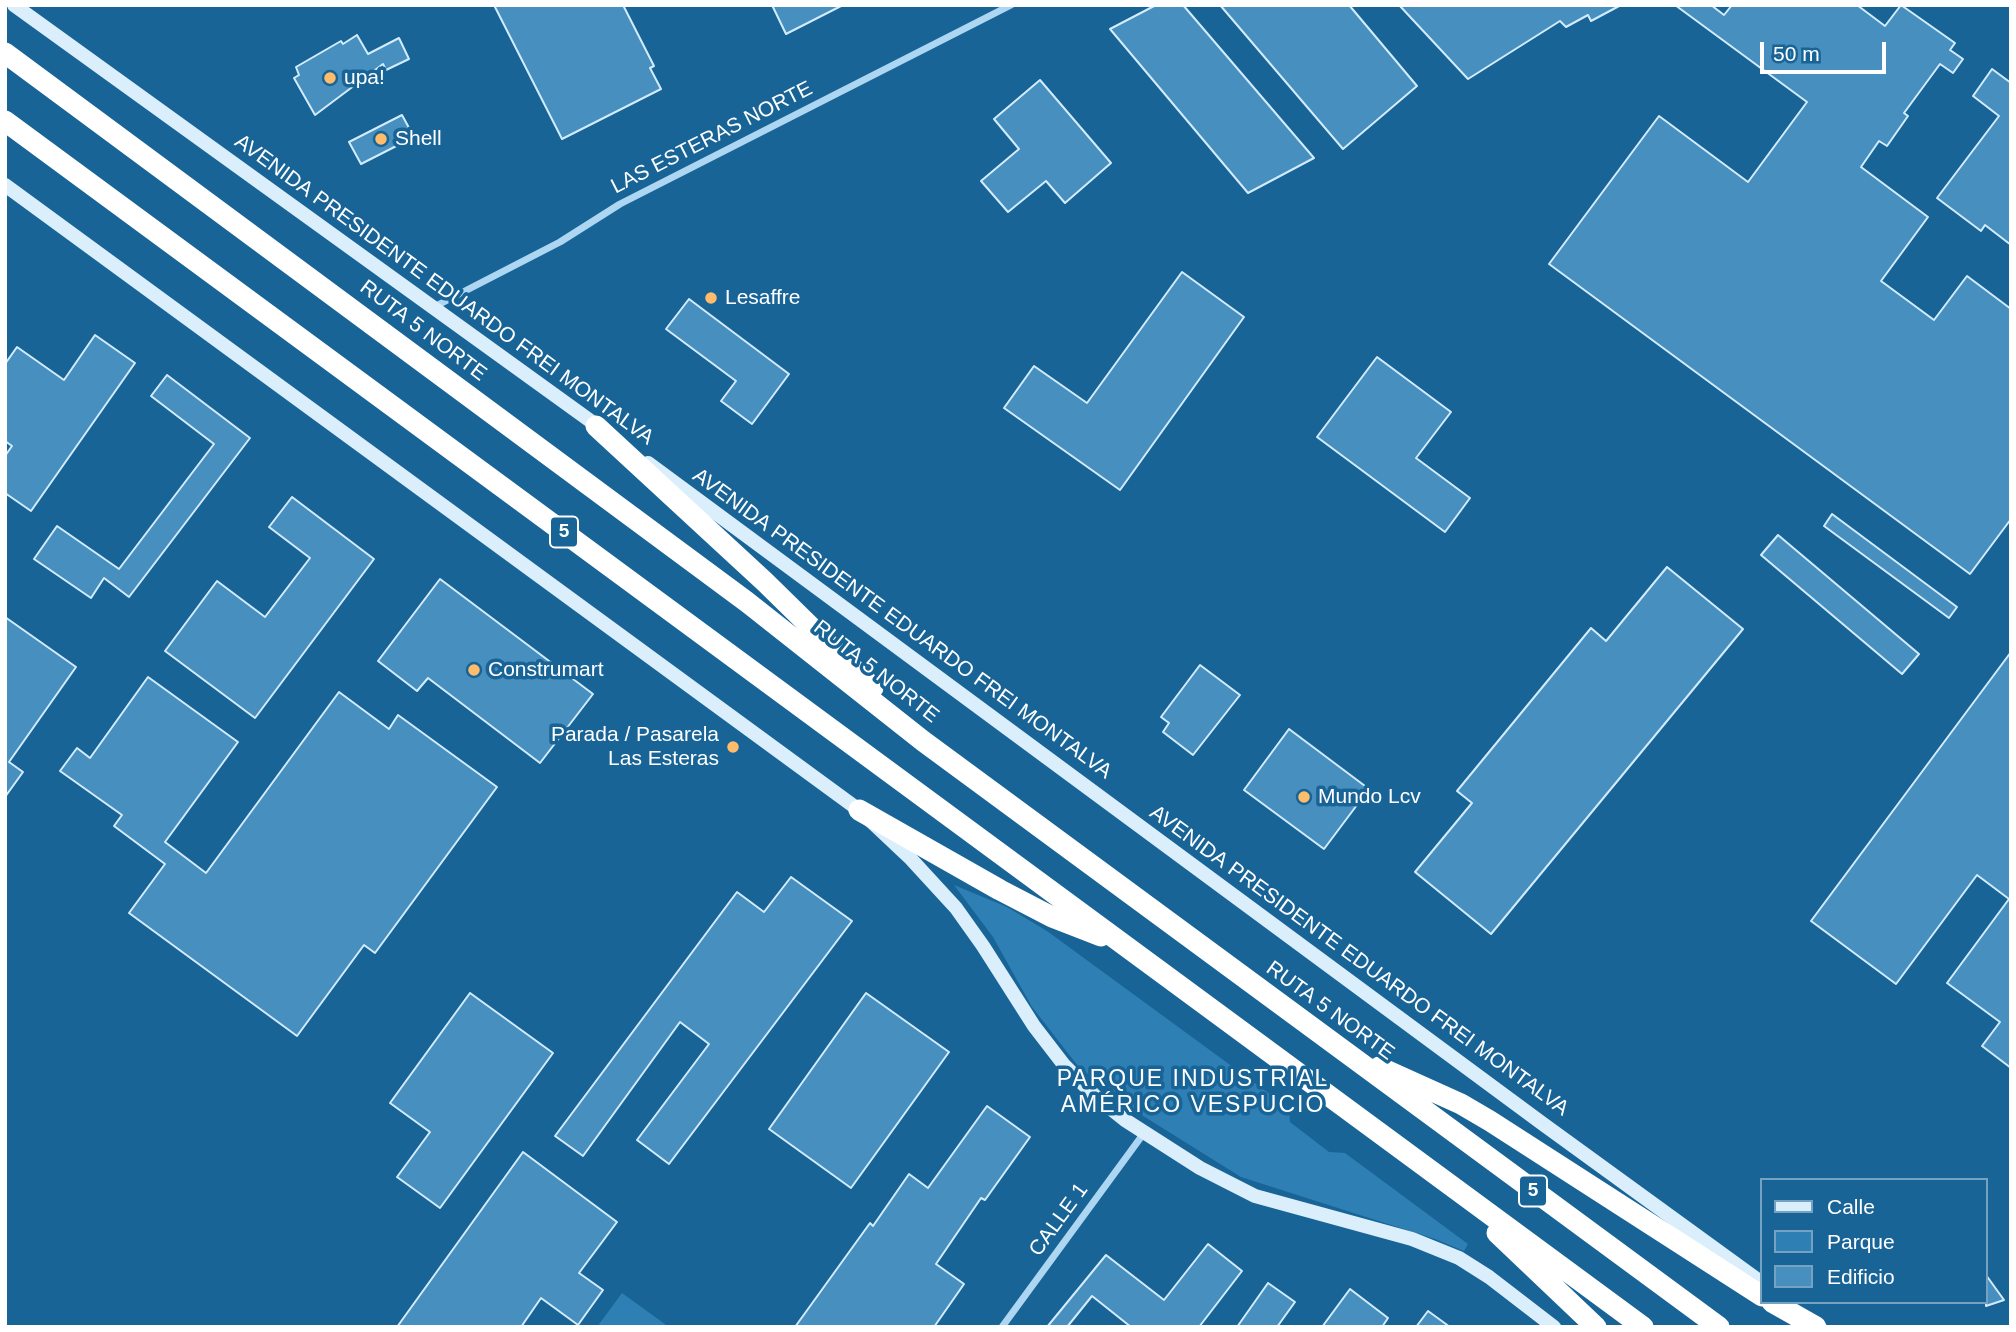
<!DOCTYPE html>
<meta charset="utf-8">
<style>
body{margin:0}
#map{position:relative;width:2016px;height:1332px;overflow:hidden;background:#196497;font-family:Helvetica,sans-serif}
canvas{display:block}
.frame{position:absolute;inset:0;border:7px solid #fff;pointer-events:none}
.legend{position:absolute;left:1760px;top:1178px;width:228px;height:126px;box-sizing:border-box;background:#196497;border:2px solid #75a2c1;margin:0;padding:9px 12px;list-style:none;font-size:21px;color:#fff}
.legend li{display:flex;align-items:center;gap:14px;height:35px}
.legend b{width:35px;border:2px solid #75a2c1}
.scale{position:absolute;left:1760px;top:42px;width:126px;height:32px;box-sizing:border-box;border:4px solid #fff;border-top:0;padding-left:9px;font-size:21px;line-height:24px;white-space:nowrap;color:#fff;-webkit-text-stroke:5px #196497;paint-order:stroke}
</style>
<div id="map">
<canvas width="2016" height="1332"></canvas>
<div class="frame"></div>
<ul class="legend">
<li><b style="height:9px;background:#daeefb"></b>Calle</li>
<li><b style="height:19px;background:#2d7fb4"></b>Parque</li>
<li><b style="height:19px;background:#468fbf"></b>Edificio</li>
</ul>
<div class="scale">50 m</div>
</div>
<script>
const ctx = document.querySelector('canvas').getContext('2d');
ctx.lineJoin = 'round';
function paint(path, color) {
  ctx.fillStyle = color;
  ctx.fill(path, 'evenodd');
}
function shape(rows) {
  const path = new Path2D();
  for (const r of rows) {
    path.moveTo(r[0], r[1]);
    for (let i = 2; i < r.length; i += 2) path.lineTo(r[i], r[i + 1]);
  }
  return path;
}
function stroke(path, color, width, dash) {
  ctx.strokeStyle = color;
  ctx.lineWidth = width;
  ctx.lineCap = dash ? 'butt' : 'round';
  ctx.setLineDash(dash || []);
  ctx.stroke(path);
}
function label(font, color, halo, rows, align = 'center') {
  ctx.font = font + ' Helvetica,sans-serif';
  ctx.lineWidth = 7;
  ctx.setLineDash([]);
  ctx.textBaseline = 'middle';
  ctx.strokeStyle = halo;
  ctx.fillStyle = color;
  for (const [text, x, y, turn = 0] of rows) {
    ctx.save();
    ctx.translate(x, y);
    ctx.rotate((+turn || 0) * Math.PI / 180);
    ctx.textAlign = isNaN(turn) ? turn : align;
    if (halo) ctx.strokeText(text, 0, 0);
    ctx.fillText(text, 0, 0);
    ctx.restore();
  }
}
const green = shape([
 [954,885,1007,907,1047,931,1289,1108,1290,1122,1329,1152,1345,1153,1468,1244,1464,1251,1435,1239,1241,1177,1132,1109,1078,1066,1032,1007,993,937],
 [622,1293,669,1327,597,1327]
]);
const building = shape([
 [494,5,623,5,654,66,650,68,661,89,562,139,494,5],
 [772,5,843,5,786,34,772,5],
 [1156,5,1183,5,1314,158,1248,193,1110,29,1156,5],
 [1220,5,1349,5,1417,86,1343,149,1220,5],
 [1399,5,1621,5,1591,21,1588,15,1566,27,1560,21,1468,79,1399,5],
 [1675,5,1711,5,1724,15,1732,5,1857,5,1885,26,1901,5,1955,43,1950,50,1963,59,1953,73,1940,64,1904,113,1908,116,1887,146,1879,141,1861,167,1928,217,1881,281,1934,320,1967,276,2011,309,2011,519,1970,574,1549,264,1659,116,1748,182,1807,102,1675,5],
 [357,35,368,54,399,38,409,59,386,70,383,64,315,115,294,78,299,75,296,67,341,41,343,44,357,35],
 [1992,69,2011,83,2011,245,1985,225,1981,231,1937,198,1999,116,1973,96,1992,69],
 [1040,80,1111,163,1065,203,1046,181,1008,212,981,181,1019,149,994,119,1040,80],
 [402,115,414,137,361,164,349,142,402,115],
 [1182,272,1244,317,1120,490,1004,408,1034,366,1087,403,1182,272],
 [689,299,789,374,752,424,721,401,736,381,666,329,689,299],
 [95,335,135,363,31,511,5,493,5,456,12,446,5,441,5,364,17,347,64,380,95,335],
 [1377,357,1451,412,1416,458,1470,498,1445,532,1317,437,1377,357],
 [167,375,250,438,129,597,104,578,91,598,34,559,57,526,119,569,214,444,151,396,167,375],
 [292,497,374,559,255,718,165,651,217,581,265,617,310,558,269,527,292,497],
 [1832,514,1957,607,1949,618,1824,526,1832,514],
 [1778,535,1919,654,1902,674,1761,555,1778,535],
 [1667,567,1743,629,1491,934,1415,872,1472,803,1457,791,1591,628,1606,641,1667,567],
 [440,579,593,694,540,763,428,678,417,691,378,661,440,579],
 [5,617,76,667,9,762,23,772,5,797,5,617],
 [2011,652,2011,1068,1982,1046,2000,1022,1947,983,2009,899,1977,875,1896,984,1811,921,2011,652],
 [1200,665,1240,695,1193,755,1163,732,1169,723,1161,717,1200,665],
 [148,677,238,742,165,842,206,873,339,692,389,729,398,715,497,787,375,953,364,945,297,1036,129,913,165,864,114,826,122,815,60,771,77,748,90,758,148,677],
 [1289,729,1369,789,1324,849,1244,790,1289,729],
 [791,877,852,921,669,1164,637,1140,709,1044,680,1022,583,1156,555,1136,737,892,764,912,791,877],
 [470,993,553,1053,440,1208,397,1177,430,1132,390,1103,470,993],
 [866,993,949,1052,851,1188,769,1129,866,993],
 [987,1106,1030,1137,985,1200,981,1198,936,1264,964,1284,934,1327,795,1327,870,1223,873,1226,909,1174,928,1188,987,1106],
 [523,1152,617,1222,579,1273,603,1290,578,1325,541,1298,521,1327,397,1327,523,1152],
 [1208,1244,1242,1271,1199,1327,1131,1327,1092,1296,1067,1327,1047,1327,1106,1255,1164,1300,1208,1244],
 [1986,1275,2004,1300,1986,1306,1986,1275],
 [1268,1283,1295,1302,1277,1327,1237,1327,1268,1283],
 [1350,1289,1388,1318,1382,1327,1322,1327,1350,1289],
 [1428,1311,1450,1327,1416,1327,1428,1311]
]);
const minor = shape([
 [432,308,560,242,620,204,1011,5],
 [1002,1327,1144,1133]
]);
const secondary = shape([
 [14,5,603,430],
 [5,185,859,810,911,859,956,908,983,946,1034,1026,1064,1065,1095,1096,1125,1120,1200,1168,1255,1196,1412,1239,1459,1258,1489,1277,1554,1327],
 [648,463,1543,1124,1762,1283]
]);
const motorway = shape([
 [5,53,747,602,923,741,1719,1327],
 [5,121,1643,1327],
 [596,426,765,582,873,688],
 [859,810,1000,890,1052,917,1101,936],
 [1379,1067,1461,1104,1490,1121,1762,1296],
 [1497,1233,1596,1327],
 [1772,1302,1816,1327]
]);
const markers = [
 [330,78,7,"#ffbd6c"],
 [381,139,7,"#ffbd6c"],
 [711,298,7,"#ffbd6c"],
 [474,670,7,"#ffbd6c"],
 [733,747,7,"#ffbd6c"],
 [1304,797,7,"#ffbd6c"]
];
const shields = [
 [564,532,28],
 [1533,1191,28]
];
const shieldNames = [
 ["5",564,532],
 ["5",1533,1191]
];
const poiNames = [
 ["upa!",344,78],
 ["Shell",395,139],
 ["Lesaffre",725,298],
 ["Construmart",488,670],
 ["Parada / Pasarela",719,735,"right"],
 ["Las Esteras",719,759,"right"],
 ["Mundo Lcv",1318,797]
];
const streetNames = [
 ["LAS ESTERAS NORTE",712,138,-27],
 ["AVENIDA PRESIDENTE EDUARDO FREI MONTALVA",444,290,36],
 ["RUTA 5 NORTE",423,331,37],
 ["AVENIDA PRESIDENTE EDUARDO FREI MONTALVA",902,624,36],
 ["RUTA 5 NORTE",876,672,38],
 ["AVENIDA PRESIDENTE EDUARDO FREI MONTALVA",1359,961,36],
 ["RUTA 5 NORTE",1330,1011,36],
 ["CALLE 1",1059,1220,-54]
];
const neighbourhoodNames = [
 ["PARQUE INDUSTRIAL",1193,1080],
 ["AMÉRICO VESPUCIO",1193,1106]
];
paint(green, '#2d7fb4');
paint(building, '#468fbf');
stroke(building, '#d3ecfb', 2);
stroke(minor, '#acd6f1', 7);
stroke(secondary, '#daeefb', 14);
stroke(motorway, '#fff', 21);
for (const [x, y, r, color] of markers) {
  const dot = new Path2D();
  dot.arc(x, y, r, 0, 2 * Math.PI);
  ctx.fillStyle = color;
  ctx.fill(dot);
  stroke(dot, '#196497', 2.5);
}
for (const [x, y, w] of shields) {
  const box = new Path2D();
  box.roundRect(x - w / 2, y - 15.5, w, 31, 5);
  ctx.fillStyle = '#196497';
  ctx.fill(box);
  stroke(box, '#fff', 2);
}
label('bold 19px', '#fff', null, shieldNames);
label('21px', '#fff', '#196497', poiNames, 'left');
label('21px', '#fff', '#196497', streetNames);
ctx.letterSpacing = '2px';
label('23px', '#fff', '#196497', neighbourhoodNames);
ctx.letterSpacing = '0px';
</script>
